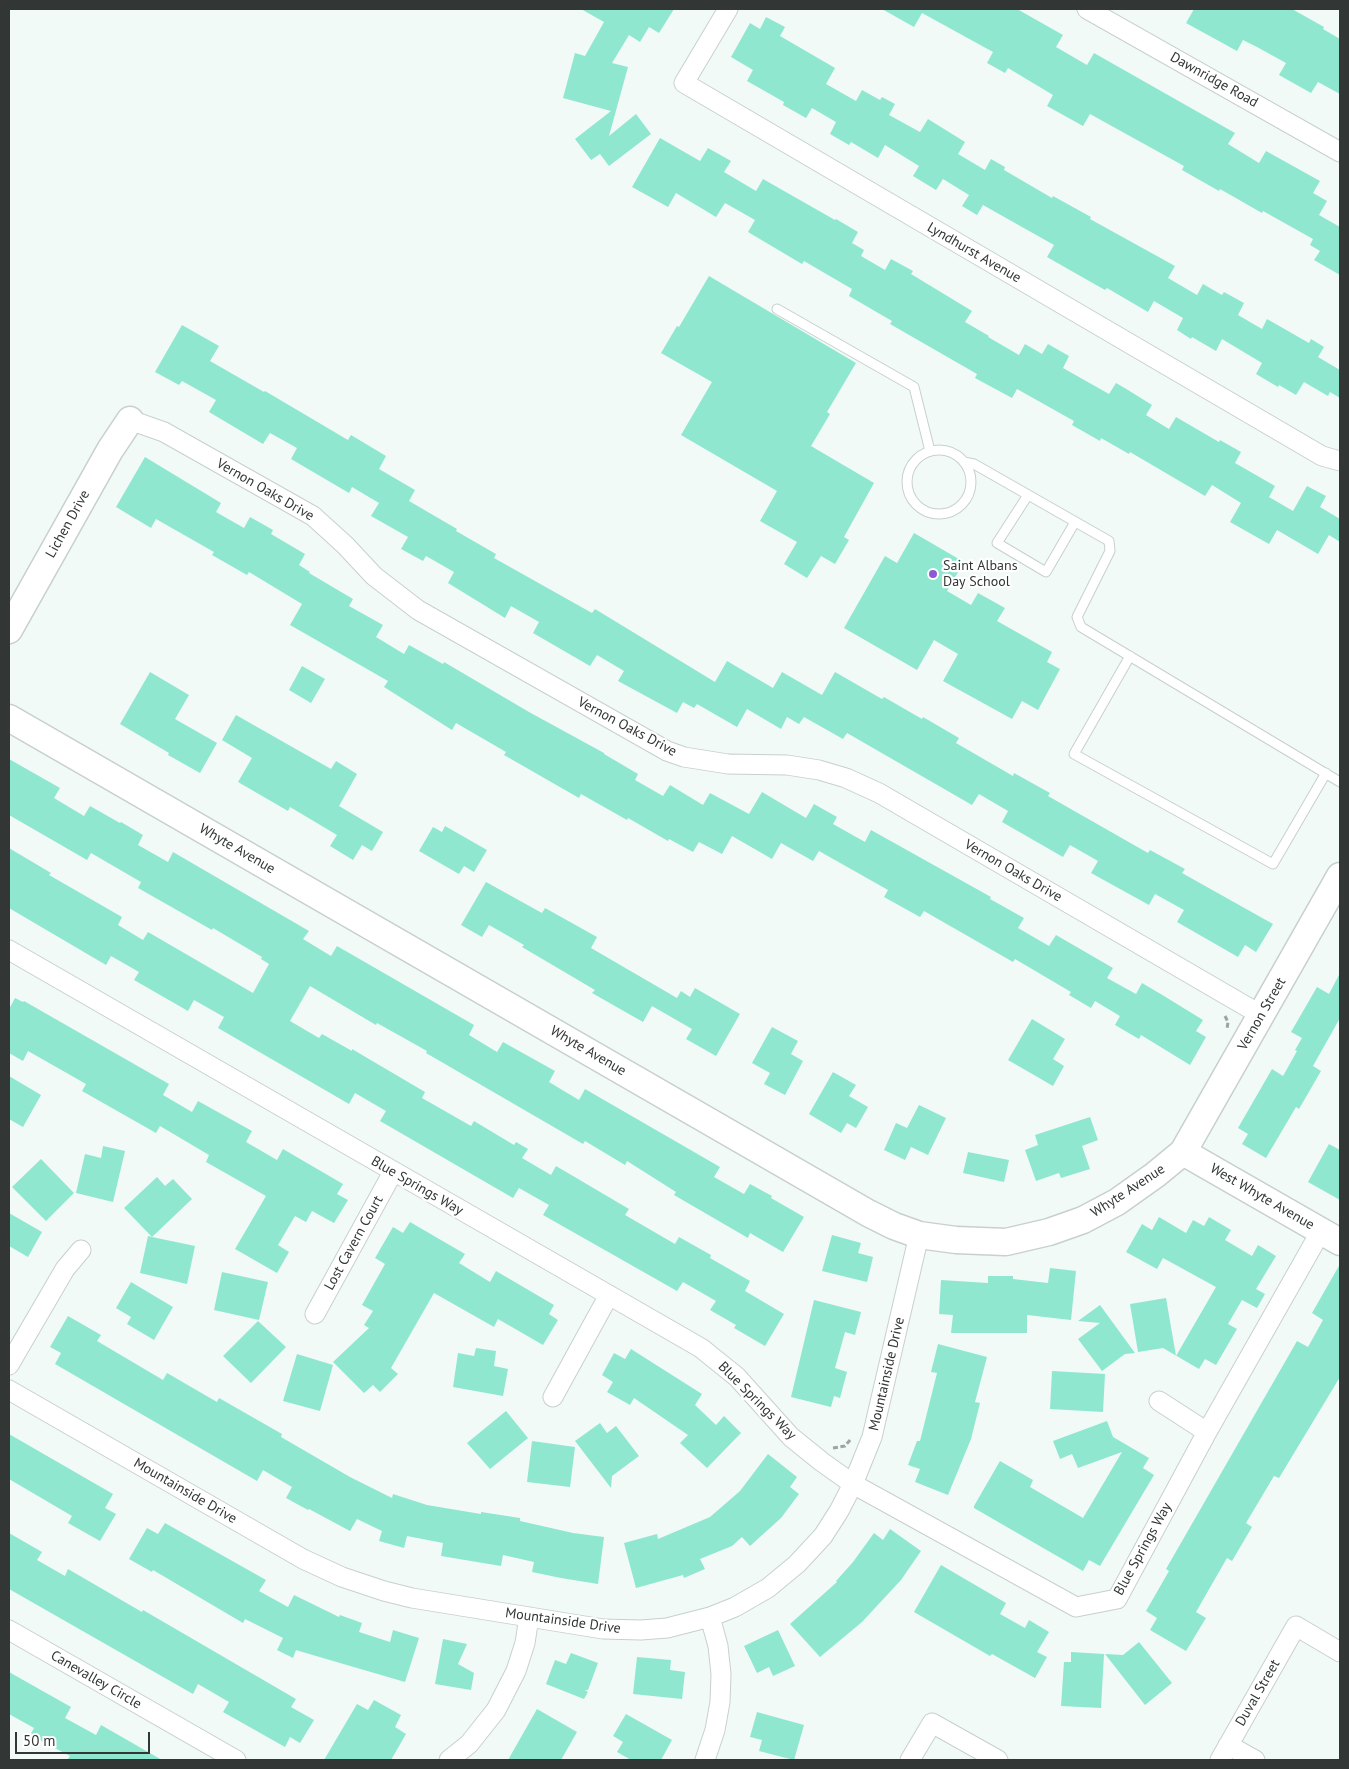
<!DOCTYPE html>
<style>
body{margin:0}
#map{position:relative;width:1349px;height:1769px;overflow:hidden;background:#f1faf7;font-family:"PT Sans",sans-serif}
canvas{display:block}
.frame{position:absolute;inset:0;border:10px solid #323634;pointer-events:none}
.scale{position:absolute;left:15px;top:1732px;width:135px;height:22px;box-sizing:border-box;border:2px solid #323634;border-top:0;padding-left:6px;font-size:15px;line-height:18px;white-space:nowrap;color:#323634;-webkit-text-stroke:4px #fff;paint-order:stroke}
</style>
<div id="map">
<canvas width="1349" height="1769"></canvas>
<div class="frame"></div>
<div class="scale">50 m</div>
</div>
<script>
const ctx = document.querySelector('canvas').getContext('2d');
ctx.lineJoin = 'round';
function paint(path, color) {
  ctx.fillStyle = color;
  ctx.fill(path, 'evenodd');
}
function shape(rows) {
  const path = new Path2D();
  for (const r of rows) {
    if (r.length === 3) {
      path.moveTo(r[0] + r[2], r[1]);
      path.arc(r[0], r[1], r[2], 0, 2 * Math.PI);
      continue;
    }
    path.moveTo(r[0], r[1]);
    for (let i = 2; i < r.length; i += 2) path.lineTo(r[i], r[i + 1]);
  }
  return path;
}
function stroke(path, color, width, dash) {
  ctx.strokeStyle = color;
  ctx.lineWidth = width;
  ctx.lineCap = dash ? 'butt' : 'round';
  ctx.setLineDash(dash || []);
  ctx.stroke(path);
}
function label(font, color, halo, rows, align = 'center') {
  ctx.font = font + ' "PT Sans",sans-serif';
  ctx.lineWidth = 4.5;
  ctx.setLineDash([]);
  ctx.textBaseline = 'middle';
  ctx.strokeStyle = halo;
  ctx.fillStyle = color;
  for (const [text, x, y, turn = 0] of rows) {
    ctx.save();
    ctx.translate(x, y);
    ctx.rotate((+turn || 0) * Math.PI / 180);
    ctx.textAlign = isNaN(turn) ? turn : align;
    if (halo) ctx.strokeText(text, 0, 0);
    ctx.fillText(text, 0, 0);
    ctx.restore();
  }
}
const building = shape([
 [581,9,674,9,659,33,649,27,640,42,629,35,612,63,628,67,609,136,636,114,651,134,609,166,600,154,591,160,575,139,611,111,563,98,575,53,585,56,604,22],
 [882,9,1017,9,1063,35,1056,47,1087,65,1094,53,1235,133,1228,144,1259,163,1266,151,1320,181,1313,193,1327,201,1319,215,1340,227,1340,275,1314,260,1320,251,1310,245,1313,239,1263,211,1262,213,1220,189,1219,191,1182,170,1184,166,1090,114,1083,126,1047,106,1053,95,1008,68,1005,73,987,63,993,52,922,13,914,27],
 [1194,9,1292,9,1324,27,1323,29,1340,39,1340,94,1318,82,1311,93,1279,75,1286,63,1257,47,1243,40,1237,51,1186,23],
 [766,17,785,27,780,36,835,68,826,84,856,101,862,90,880,100,882,97,895,104,889,115,920,132,928,119,965,142,958,154,985,170,991,159,1005,167,1004,170,1052,198,1053,196,1091,217,1090,219,1175,266,1168,278,1197,295,1203,284,1222,295,1224,292,1244,303,1238,315,1262,329,1267,319,1309,343,1311,339,1324,347,1318,357,1340,370,1340,398,1330,392,1328,396,1304,382,1296,395,1279,385,1278,387,1256,374,1262,363,1222,339,1216,351,1192,337,1191,339,1177,330,1183,318,1154,301,1148,312,1107,288,1105,290,1082,277,1047,257,1054,245,983,205,977,215,962,206,969,195,943,179,936,190,913,176,919,166,885,145,878,158,851,142,849,145,830,134,836,122,812,108,806,118,783,105,784,102,747,81,753,70,731,57,750,23,760,29],
 [660,138,700,161,708,148,731,161,724,172,756,191,763,179,835,220,836,219,858,232,852,243,864,250,861,256,885,270,891,259,913,271,911,274,972,311,965,322,989,336,988,337,1019,355,1025,344,1042,354,1048,344,1069,356,1063,368,1109,394,1116,383,1128,390,1152,405,1146,415,1169,429,1176,417,1219,442,1220,440,1241,452,1235,463,1275,486,1269,497,1293,511,1307,486,1326,496,1320,507,1340,519,1340,542,1329,535,1318,554,1277,530,1269,544,1230,522,1241,503,1212,485,1205,496,1130,452,1129,454,1101,438,1100,441,1072,425,1074,421,1017,389,1012,398,975,378,977,374,890,324,892,321,849,296,852,289,804,261,802,264,748,232,755,220,725,203,716,217,676,193,668,207,632,187],
 [709,276,856,363,827,412,830,414,811,446,874,483,844,537,849,540,835,564,821,556,807,578,784,564,797,542,760,521,777,491,681,435,712,382,661,353,677,326,679,327],
 [182,325,219,346,210,361,264,392,265,391,348,440,351,435,386,456,379,469,415,490,409,501,457,529,456,531,496,554,494,558,592,613,595,609,715,682,727,661,773,688,782,672,822,695,835,672,882,699,884,697,922,719,923,717,959,738,956,743,1013,776,1014,773,1050,793,1048,796,1148,853,1150,850,1185,869,1182,873,1273,924,1256,952,1245,945,1238,957,1177,922,1184,910,1155,894,1149,905,1091,873,1098,861,1070,845,1063,857,1002,822,1008,811,979,794,972,805,847,733,843,739,804,717,799,724,787,717,781,729,747,709,737,727,697,704,694,708,683,702,677,713,618,681,624,671,597,655,590,666,533,633,539,622,511,606,505,618,448,583,454,572,426,556,423,561,401,549,408,537,371,516,379,503,352,487,349,493,291,459,297,448,270,433,263,444,209,412,216,400,182,381,179,385,155,372],
 [145,457,221,503,216,512,244,528,250,517,273,530,271,534,305,554,299,565,310,572,309,573,353,599,349,606,383,625,376,637,404,654,409,645,443,664,444,662,529,712,604,753,604,754,638,774,635,780,663,796,670,785,703,805,710,793,749,814,762,792,806,818,814,804,837,817,833,824,865,842,871,830,991,897,990,899,1024,918,1018,928,1049,946,1056,935,1113,968,1107,978,1136,994,1142,983,1164,996,1203,1020,1196,1031,1206,1037,1190,1065,1141,1035,1139,1039,1115,1025,1120,1016,1095,1001,1091,1008,1069,995,1071,992,1015,959,1013,962,924,911,920,917,884,897,888,890,819,851,813,861,781,843,772,859,732,836,722,854,699,842,693,852,669,839,668,841,628,818,627,820,581,794,579,798,504,755,506,752,456,723,452,730,384,687,388,681,290,625,302,604,249,572,247,575,212,555,214,552,156,519,151,528,116,507],
 [914,533,964,562,947,591,971,605,978,593,1005,608,997,621,1052,652,1047,662,1060,669,1038,710,1022,701,1012,719,943,681,958,654,934,640,917,670,844,628,885,556,897,563],
 [302,666,325,679,311,703,289,690],
 [150,672,189,695,175,719,217,743,200,773,168,755,169,753,120,724],
 [236,715,331,769,336,761,357,774,339,806,383,832,372,851,362,845,353,860,330,846,337,835,290,807,288,811,238,782,252,758,222,740],
 [9,759,60,788,54,798,84,816,90,806,120,823,121,822,143,835,138,845,168,862,173,852,309,931,303,939,331,956,337,946,474,1025,469,1035,497,1052,503,1042,555,1071,549,1082,579,1100,585,1089,720,1167,714,1177,744,1194,750,1184,772,1196,771,1198,804,1217,783,1252,750,1233,748,1238,674,1195,676,1192,627,1161,625,1165,585,1141,583,1144,426,1053,427,1051,377,1023,376,1025,310,986,290,1021,319,1038,322,1034,352,1051,352,1049,425,1092,422,1098,471,1126,474,1121,514,1145,516,1142,528,1149,522,1158,551,1175,556,1166,629,1209,625,1215,675,1244,679,1237,711,1255,710,1258,750,1281,745,1291,784,1314,765,1346,734,1328,736,1325,710,1310,716,1301,683,1282,677,1291,543,1215,549,1205,519,1188,513,1198,380,1121,386,1111,355,1093,349,1104,218,1028,224,1017,194,1000,188,1011,134,980,139,972,111,956,106,965,9,908,9,848,51,873,49,875,122,917,118,925,143,940,148,932,253,993,269,964,261,959,262,957,213,928,212,930,138,888,141,882,91,853,87,860,9,815],
 [445,826,487,850,474,872,464,866,459,874,419,851,433,827,442,832],
 [486,882,542,913,545,908,597,937,591,948,677,998,681,991,690,997,695,988,740,1014,716,1056,686,1039,692,1029,652,1006,643,1022,592,993,595,990,522,947,524,945,489,925,482,937,461,925],
 [1340,973,1340,1018,1313,1066,1321,1071,1299,1109,1296,1107,1266,1158,1242,1144,1248,1134,1238,1128,1272,1069,1283,1076,1297,1051,1295,1050,1302,1038,1291,1032,1317,987,1329,994],
 [15,998,23,1002,24,1001,169,1084,163,1095,192,1112,198,1101,252,1131,246,1142,277,1160,283,1149,343,1184,337,1194,348,1200,334,1223,312,1211,306,1222,295,1216,278,1245,289,1252,277,1273,235,1249,266,1196,206,1162,209,1155,160,1126,156,1133,82,1091,86,1084,28,1051,23,1061,9,1053,9,1009],
 [1032,1019,1065,1039,1053,1059,1064,1066,1053,1086,1008,1060],
 [772,1027,798,1041,791,1054,803,1061,785,1095,764,1084,770,1073,752,1063],
 [833,1072,856,1085,849,1096,868,1107,856,1128,847,1123,841,1133,809,1114],
 [9,1076,41,1095,23,1127,9,1119],
 [919,1105,946,1118,928,1155,911,1147,905,1160,884,1150,896,1123,907,1128],
 [1090,1117,1098,1140,1082,1146,1090,1169,1061,1178,1059,1173,1036,1181,1025,1150,1038,1145,1035,1135],
 [1329,1144,1340,1150,1340,1200,1308,1182],
 [103,1146,125,1151,113,1202,76,1193,85,1154,101,1158],
 [968,1152,1009,1160,1004,1182,963,1173],
 [41,1159,74,1193,46,1221,12,1187],
 [157,1177,165,1186,173,1179,192,1199,152,1237,195,1246,187,1284,140,1273,148,1236,152,1237,124,1208],
 [9,1213,42,1232,28,1257,9,1246],
 [1159,1217,1186,1233,1193,1220,1204,1226,1209,1217,1231,1230,1225,1240,1252,1256,1258,1245,1276,1256,1256,1289,1265,1294,1257,1308,1242,1300,1228,1324,1237,1329,1216,1365,1205,1359,1199,1369,1163,1348,1138,1352,1130,1304,1166,1298,1176,1356,1216,1287,1163,1258,1157,1269,1126,1252,1142,1224,1152,1230],
 [410,1222,465,1254,459,1263,490,1282,496,1271,554,1305,549,1314,558,1320,543,1345,498,1319,494,1327,434,1293,391,1368,398,1374,380,1392,373,1385,364,1393,333,1362,369,1328,364,1325,373,1311,362,1305,385,1264,375,1258,393,1227,403,1233],
 [832,1235,861,1243,858,1253,873,1257,867,1282,822,1271],
 [1340,1264,1340,1377,1279,1478,1274,1476,1246,1523,1252,1527,1232,1561,1227,1558,1196,1612,1206,1618,1186,1651,1150,1630,1157,1618,1146,1611,1169,1571,1166,1569,1297,1341,1308,1347,1323,1320,1312,1313],
 [1050,1268,1076,1271,1071,1320,1027,1315,1027,1333,951,1333,953,1315,939,1314,941,1280,988,1283,988,1276,1013,1276,1013,1279,1048,1283],
 [222,1272,268,1282,259,1320,214,1310],
 [131,1282,173,1307,154,1340,127,1324,131,1317,116,1308],
 [814,1300,861,1312,855,1335,845,1332,835,1368,847,1372,840,1398,834,1396,831,1407,791,1397],
 [1100,1305,1135,1353,1125,1354,1102,1371,1078,1339,1100,1323,1078,1321],
 [68,1316,101,1335,97,1341,163,1380,167,1373,217,1402,219,1398,282,1434,281,1437,350,1477,392,1498,393,1494,427,1505,481,1514,481,1512,520,1518,520,1521,573,1533,604,1537,598,1584,561,1578,532,1572,534,1562,503,1555,501,1566,441,1556,443,1543,407,1536,404,1548,379,1541,382,1531,357,1519,350,1531,309,1509,308,1510,286,1498,292,1487,263,1470,257,1481,55,1364,61,1353,50,1347],
 [258,1321,286,1347,251,1383,223,1356],
 [938,1344,987,1357,975,1402,980,1403,971,1439,948,1495,915,1482,920,1469,908,1465,917,1441,920,1441,937,1373,931,1372],
 [476,1348,496,1351,494,1366,508,1369,503,1396,453,1387,458,1353,474,1356],
 [631,1349,702,1394,695,1405,716,1425,724,1416,741,1433,707,1468,680,1443,688,1435,634,1398,630,1405,607,1392,613,1382,602,1375,614,1353,625,1359],
 [297,1354,333,1365,320,1411,283,1401],
 [1052,1371,1105,1374,1103,1412,1050,1409],
 [506,1411,528,1438,490,1469,467,1443],
 [1107,1421,1113,1437,1149,1458,1143,1468,1154,1475,1100,1566,1089,1560,1083,1571,974,1508,974,1506,1000,1461,1033,1480,1030,1487,1083,1518,1122,1452,1078,1468,1072,1454,1060,1459,1053,1441],
 [600,1423,607,1433,616,1426,639,1456,612,1476,611,1488,575,1441],
 [9,1434,113,1494,105,1508,116,1514,100,1541,68,1523,72,1516,9,1479],
 [532,1441,575,1447,570,1487,527,1482],
 [768,1454,797,1477,790,1487,799,1494,781,1518,750,1546,742,1537,732,1546,700,1559,705,1569,684,1578,683,1575,636,1588,624,1543,657,1534,658,1539,710,1517,740,1491],
 [165,1523,266,1580,259,1591,288,1607,294,1595,339,1617,340,1615,362,1623,359,1632,390,1642,393,1630,419,1638,405,1682,299,1651,296,1650,293,1658,277,1650,283,1638,245,1619,243,1623,153,1570,152,1572,129,1559,147,1528,158,1534],
 [890,1529,921,1551,901,1580,862,1622,820,1657,790,1624,837,1582,836,1581,853,1562,874,1533,883,1540],
 [9,1533,42,1552,37,1560,65,1576,68,1569,142,1612,143,1610,296,1699,291,1707,314,1720,300,1743,290,1737,285,1747,223,1712,229,1702,198,1684,193,1694,9,1589],
 [941,1565,1006,1603,1000,1614,1025,1628,1029,1620,1049,1632,1037,1652,1047,1657,1035,1678,992,1654,990,1656,914,1612],
 [778,1630,795,1666,773,1676,769,1667,757,1673,744,1646],
 [443,1639,467,1644,458,1664,474,1673,471,1690,435,1684],
 [1139,1642,1172,1683,1145,1705,1105,1654,1123,1655],
 [1071,1652,1104,1654,1101,1708,1061,1706,1064,1662,1071,1662],
 [571,1653,598,1663,588,1690,585,1690,588,1692,584,1699,546,1684,555,1660,566,1664],
 [637,1657,671,1660,670,1670,685,1672,682,1699,633,1694],
 [9,1672,71,1707,65,1718,96,1735,101,1725,162,1760,67,1760,70,1756,30,1735,34,1728,9,1714],
 [374,1700,401,1715,395,1727,406,1734,391,1760,324,1760,357,1704,368,1710],
 [537,1709,577,1732,561,1760,508,1760],
 [757,1712,804,1725,794,1760,759,1751,762,1740,750,1737],
 [626,1714,672,1740,661,1760,631,1760,617,1752,623,1742,613,1736]
]);
const path = shape([
 [1225,1016,1228,1022,1227,1029],
 [833,1448,845,1446,851,1439]
]);
const lane = shape([
 [777,309,914,387,930,451],
 [939,482,32],
 [964,462,974,464,1109,541,1110,551,1077,617,1081,627,1340,782],
 [1028,495,997,543,1046,572,1075,522],
 [1130,656,1074,754,1273,864,1326,773]
]);
const street = shape([
 [728,9,684,83,1322,456,1340,461],
 [1087,9,1340,152],
 [130,420,164,432,313,516,345,545,374,576,418,610,667,751,684,757,728,764,787,765,819,770,846,778,879,793,1261,1015],
 [9,950,701,1348,737,1377,791,1437,822,1462,853,1484,1076,1607,1117,1599,1207,1432,1321,1231],
 [315,1314,393,1172],
 [9,1365,65,1269,81,1250],
 [9,1390,303,1559,342,1577,384,1591,412,1598,603,1629,641,1630,667,1628,710,1617,735,1607,768,1588,797,1564,823,1536,839,1511,853,1484,872,1437,919,1235],
 [553,1397,609,1295],
 [1159,1401,1207,1432],
 [9,1630,236,1760],
 [1228,1745,1255,1760],
 [449,1760,469,1744,496,1710,516,1671,525,1643,529,1617],
 [705,1760,715,1730,720,1702,721,1674,718,1646,710,1617],
 [910,1760,932,1723,998,1760],
 [1220,1760,1296,1626,1340,1652]
]);
const secondary = shape([
 [9,630,110,450,130,420],
 [9,718,868,1213,894,1226,919,1235,956,1240,1006,1242,1049,1232,1083,1220,1117,1202,1155,1175,1183,1152,1340,876],
 [1183,1152,1340,1242]
]);
const markers = [
 [933,574,5,"#8b59d1"]
];
const streetNames = [
 ["Dawnridge Road",1214,80,29],
 ["Lyndhurst Avenue",974,253,30],
 ["Vernon Oaks Drive",265,490,30],
 ["Lichen Drive",68,524,-61],
 ["Vernon Oaks Drive",627,727,28],
 ["Whyte Avenue",237,849,30],
 ["Vernon Oaks Drive",1013,871,30],
 ["Vernon Street",1262,1014,-60],
 ["Whyte Avenue",588,1051,30],
 ["Blue Springs Way",417,1186,30],
 ["Whyte Avenue",1128,1191,-33],
 ["West Whyte Avenue",1262,1197,30],
 ["Lost Cavern Court",354,1243,-61],
 ["Mountainside Drive",887,1374,-77],
 ["Blue Springs Way",757,1401,45],
 ["Mountainside Drive",185,1491,30],
 ["Blue Springs Way",1143,1549,-61],
 ["Mountainside Drive",563,1621,8],
 ["Canevalley Circle",96,1680,30],
 ["Duval Street",1258,1693,-60]
];
const poiNames = [
 ["Saint Albans",943,566],
 ["Day School",943,582]
];
paint(building, '#8fe7d0');
stroke(lane, '#c8d0ce', 11);
stroke(street, '#c8d0ce', 21);
stroke(secondary, '#c8d0ce', 29);
stroke(path, '#9da4a2', 3, [5, 2.5]);
stroke(lane, '#fff', 9);
stroke(street, '#fff', 19);
stroke(secondary, '#fff', 26);
for (const [x, y, r, color] of markers) {
  const dot = new Path2D();
  dot.arc(x, y, r, 0, 2 * Math.PI);
  ctx.fillStyle = color;
  ctx.fill(dot);
  stroke(dot, '#fff', 2);
}
label('14px', '#323634', '#fff', streetNames);
label('14px', '#323634', '#fff', poiNames, 'left');
</script>
